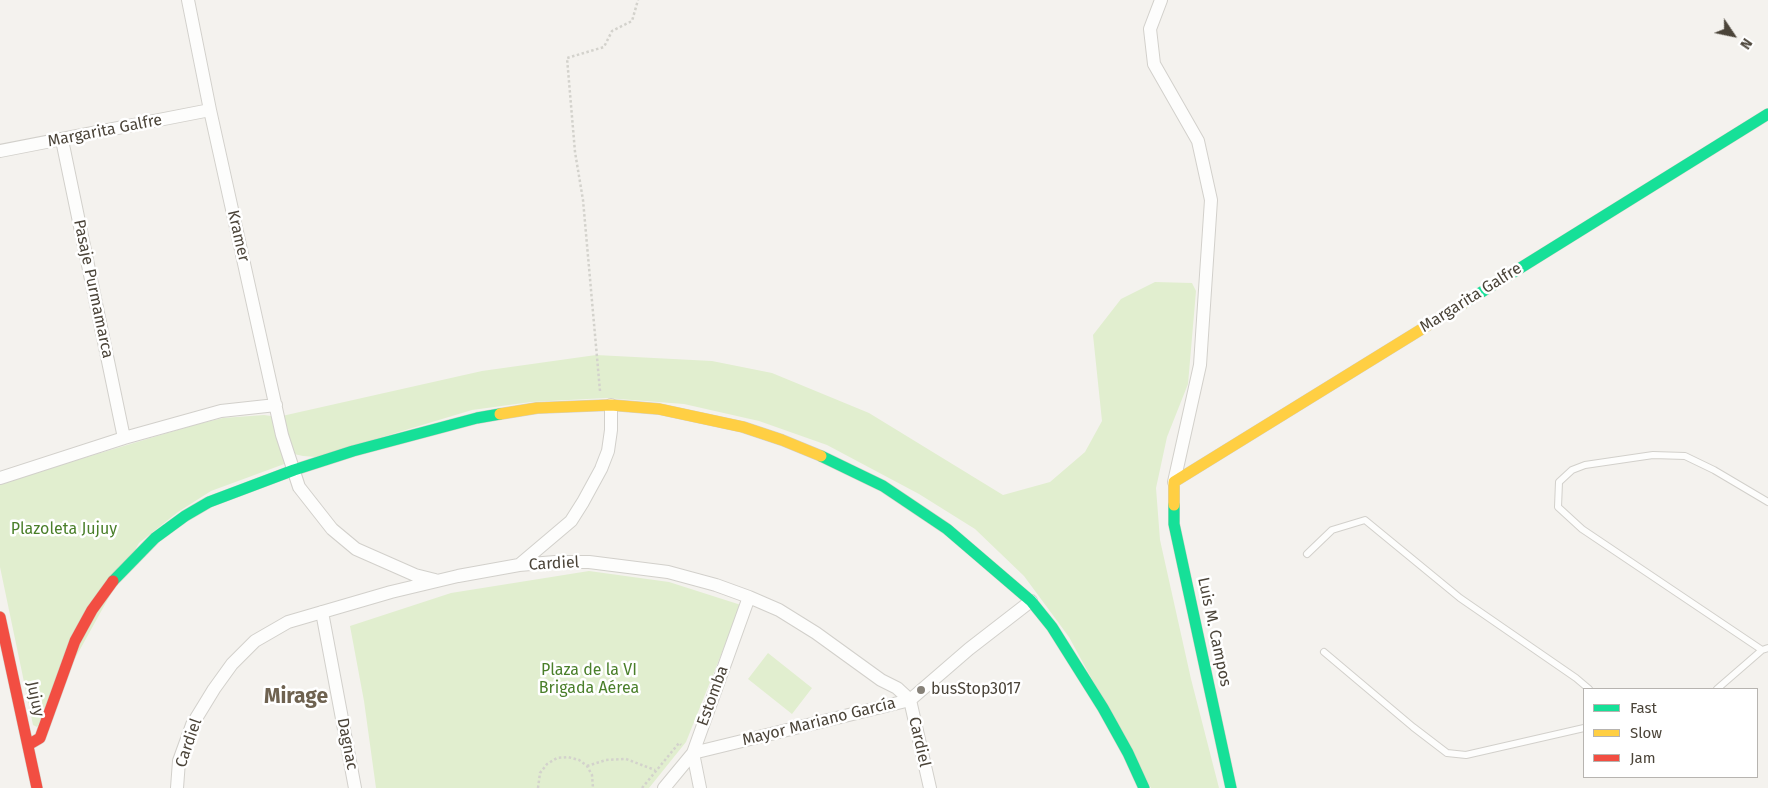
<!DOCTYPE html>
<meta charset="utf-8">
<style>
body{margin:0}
#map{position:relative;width:1768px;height:788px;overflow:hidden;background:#f4f2ee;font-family:"Fira Sans",sans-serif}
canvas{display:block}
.legend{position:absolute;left:1583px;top:688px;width:175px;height:90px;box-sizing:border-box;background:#fff;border:1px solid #b7b4b0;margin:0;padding:6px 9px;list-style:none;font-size:15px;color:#4b4439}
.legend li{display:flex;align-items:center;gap:10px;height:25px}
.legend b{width:25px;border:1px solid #b7b4b0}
.north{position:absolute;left:1708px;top:10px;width:50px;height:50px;-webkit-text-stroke:4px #fff;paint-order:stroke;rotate:124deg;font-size:14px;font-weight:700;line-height:20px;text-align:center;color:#4b4439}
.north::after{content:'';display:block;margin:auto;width:18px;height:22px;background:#4b4439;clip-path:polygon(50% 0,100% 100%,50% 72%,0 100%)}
</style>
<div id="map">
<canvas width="1768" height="788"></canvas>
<ul class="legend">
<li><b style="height:6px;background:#16e098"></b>Fast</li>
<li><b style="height:6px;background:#ffcf43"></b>Slow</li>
<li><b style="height:6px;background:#f24e42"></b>Jam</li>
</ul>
<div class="north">N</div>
</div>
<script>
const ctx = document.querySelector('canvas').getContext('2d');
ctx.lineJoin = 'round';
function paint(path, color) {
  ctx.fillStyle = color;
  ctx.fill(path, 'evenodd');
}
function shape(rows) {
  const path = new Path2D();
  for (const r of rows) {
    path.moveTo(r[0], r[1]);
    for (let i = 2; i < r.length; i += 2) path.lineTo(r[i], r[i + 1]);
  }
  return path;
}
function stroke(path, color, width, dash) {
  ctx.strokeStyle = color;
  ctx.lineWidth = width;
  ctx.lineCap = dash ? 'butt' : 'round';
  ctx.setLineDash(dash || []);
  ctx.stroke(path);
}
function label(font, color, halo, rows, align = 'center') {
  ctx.font = font + ' "Fira Sans",sans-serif';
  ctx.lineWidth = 5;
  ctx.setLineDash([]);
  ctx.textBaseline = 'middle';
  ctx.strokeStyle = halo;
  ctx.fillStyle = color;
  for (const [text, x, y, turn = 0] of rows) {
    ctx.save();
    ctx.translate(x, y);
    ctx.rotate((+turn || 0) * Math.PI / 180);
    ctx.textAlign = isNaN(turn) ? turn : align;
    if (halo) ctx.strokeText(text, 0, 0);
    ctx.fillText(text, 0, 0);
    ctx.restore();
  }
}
const green = shape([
 [1155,282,1192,283,1196,291,1188,384,1167,437,1156,488,1160,540,1191,679,1219,788,1151,788,1069,637,1024,576,975,529,919,494,827,445,759,421,684,404,606,398,531,402,472,410,316,457,303,456,294,454,282,416,482,371,596,355,712,361,772,373,869,413,1003,495,1050,482,1085,452,1102,421,1093,335,1121,299],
 [264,415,271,416,275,421,287,463,211,491,178,512,139,543,37,727,33,725,0,567,0,483,194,425,223,418],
 [589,571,669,582,741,605,686,742,649,788,376,788,364,701,350,626,451,593],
 [768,653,812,688,792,714,748,679]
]);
const path = shape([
 [600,391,583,200,575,152,567,58,604,47,612,31,632,21,638,0],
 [587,766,606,760,626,759,655,770],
 [538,788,540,773,547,764,557,758,568,757,579,760,587,766,592,775,593,788],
 [642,788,679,743,681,745]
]);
const lane = shape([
 [1307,554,1332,530,1365,520,1460,598,1576,678,1589,689],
 [1762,650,1582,529,1558,507,1559,482,1572,470,1585,465,1653,455,1685,456,1714,470,1768,502],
 [1324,652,1413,727,1447,753,1466,755,1584,728],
 [1717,689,1762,650,1768,648]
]);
const street = shape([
 [188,0,210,110,282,435,299,487,332,529,356,549,415,575,435,580],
 [1161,0,1150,29,1154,64,1198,141,1211,200,1200,365,1174,482],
 [62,140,124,438],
 [0,151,210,110],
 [0,478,124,438,221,411,276,405],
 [519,565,571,521,583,502,601,469,608,451,611,430,611,405],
 [322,612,355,788],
 [693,753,910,700,969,649,1031,601],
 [693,753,700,788],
 [177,788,179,761,192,725,214,689,232,664,255,641,288,622,391,592,458,576,519,565,555,562,589,562,668,572,716,585,749,597,779,610,816,633,881,680,897,688,910,700,930,788],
 [664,788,693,753,749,597]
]);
const fast = shape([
 [1464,303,1768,114],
 [821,456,883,486,947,529,1031,601,1052,627,1103,708,1128,753,1144,788],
 [1174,505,1174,524,1231,788],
 [113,581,155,538,185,516,209,502,294,470,353,451,477,418,500,414]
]);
const slow = shape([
 [500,414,537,408,611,405,659,409,743,427,782,440,821,456],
 [1174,505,1174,482,1464,303]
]);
const jam = shape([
 [0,617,37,788],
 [28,745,40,738,75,641,92,610,113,581]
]);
const markers = [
 [921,690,5,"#868178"]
];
const streetNames = [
 ["Margarita Galfre",105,131,-11],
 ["Kramer",238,236,77],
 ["Pasaje Purmamarca",93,289,78],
 ["Margarita Galfre",1471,298,-32],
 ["Cardiel",554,564,-3],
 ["Luis M. Campos",1214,632,78],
 ["Estomba",713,696,-70],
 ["Jujuy",35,699,78],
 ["Mayor Mariano García",819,722,-14],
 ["Cardiel",919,742,77],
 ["Cardiel",189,743,-71],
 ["Dagnac",347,744,79]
];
const parkNames = [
 ["Plazoleta Jujuy",64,530],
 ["Plaza de la VI",589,671],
 ["Brigada Aérea",589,689]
];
const poiNames = [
 ["busStop3017",931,690]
];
const districtNames = [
 ["Mirage",296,697]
];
paint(green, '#e1eecf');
stroke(lane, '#d2d0cb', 8);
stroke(street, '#d2d0cb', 14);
stroke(fast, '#d3cfc5', 12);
stroke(slow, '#d3cfc5', 12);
stroke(jam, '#d3cfc5', 12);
stroke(path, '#d3d2cc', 2.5, [2.5, 2.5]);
stroke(lane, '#fdfdfc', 6);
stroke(street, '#fdfdfc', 12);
stroke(fast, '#16e098', 11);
stroke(slow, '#ffcf43', 11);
stroke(jam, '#f24e42', 11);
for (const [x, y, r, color] of markers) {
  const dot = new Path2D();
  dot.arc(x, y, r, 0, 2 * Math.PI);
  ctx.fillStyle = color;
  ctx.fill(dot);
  stroke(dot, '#fff', 2);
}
label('16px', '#4b4439', '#fff', streetNames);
label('16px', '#4a7f2a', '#fff', parkNames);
label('16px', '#4b4439', '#fff', poiNames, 'left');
label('bold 21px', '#6e6250', '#fff', districtNames);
</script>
